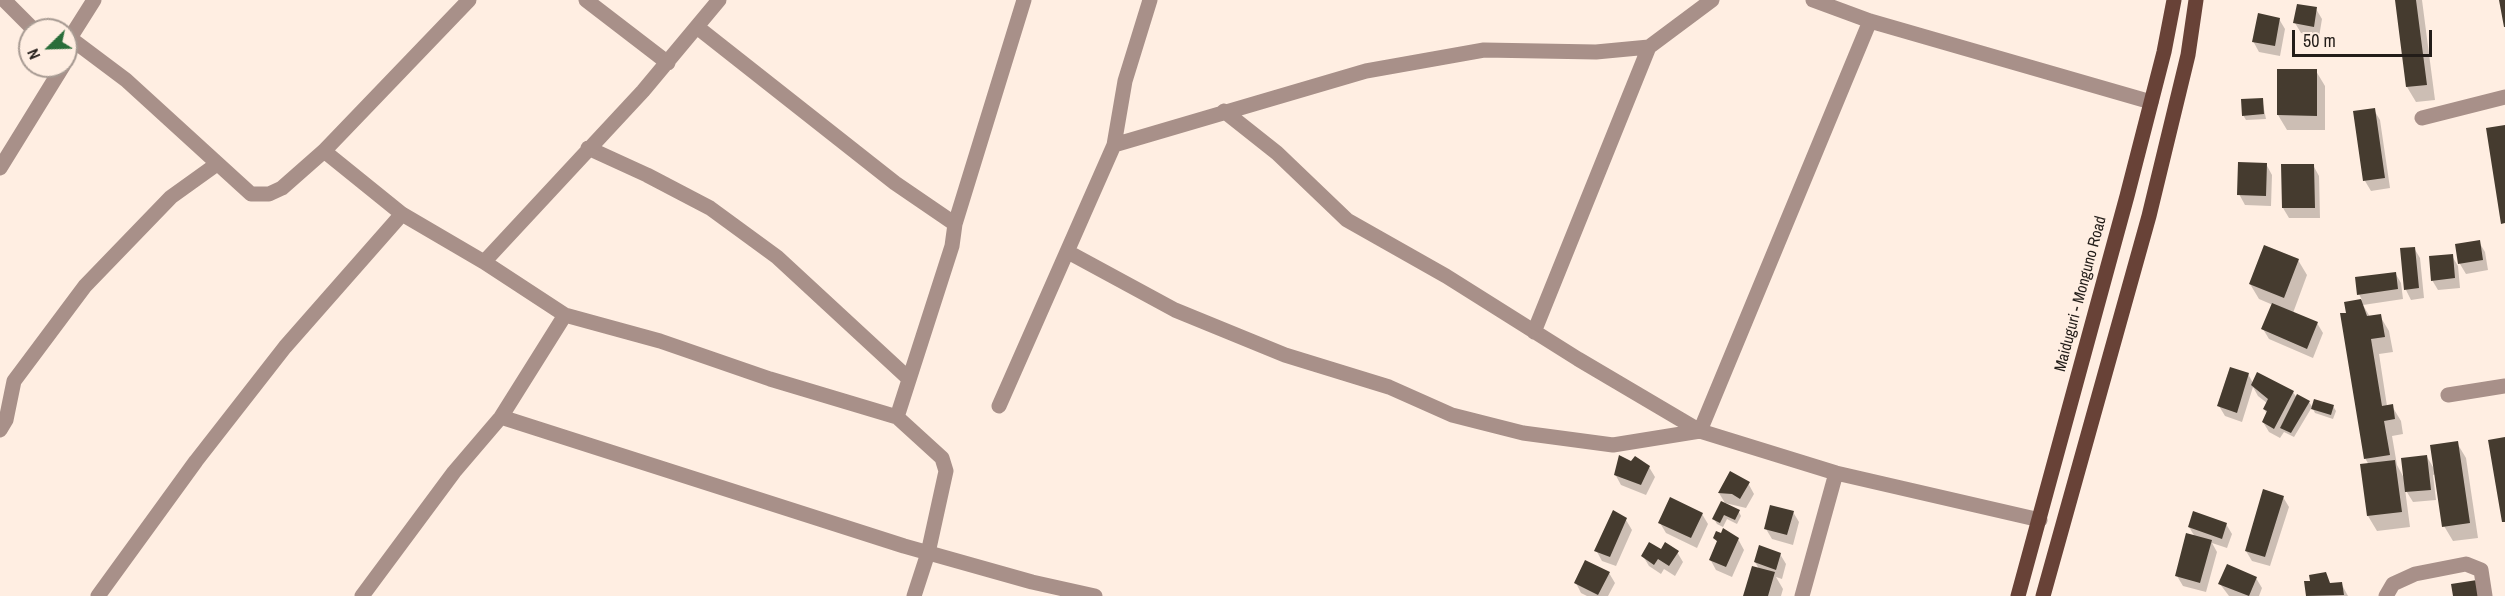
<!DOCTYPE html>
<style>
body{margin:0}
#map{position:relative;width:2505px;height:596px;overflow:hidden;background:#ffeee2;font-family:"Archivo Narrow",sans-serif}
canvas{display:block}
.north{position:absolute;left:18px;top:18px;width:60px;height:60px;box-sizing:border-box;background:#ffeee2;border:2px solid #a79a92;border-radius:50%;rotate:247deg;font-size:16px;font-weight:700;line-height:24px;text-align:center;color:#231d19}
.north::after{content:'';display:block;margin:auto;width:21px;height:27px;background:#296d39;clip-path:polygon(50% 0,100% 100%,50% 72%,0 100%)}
.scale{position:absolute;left:2292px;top:30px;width:140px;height:27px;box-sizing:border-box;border:3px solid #231d19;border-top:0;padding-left:8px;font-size:18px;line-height:21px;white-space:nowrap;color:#231d19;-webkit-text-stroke:4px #ffeee2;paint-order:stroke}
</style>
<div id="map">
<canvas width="2505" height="596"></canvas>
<div class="north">N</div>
<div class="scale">50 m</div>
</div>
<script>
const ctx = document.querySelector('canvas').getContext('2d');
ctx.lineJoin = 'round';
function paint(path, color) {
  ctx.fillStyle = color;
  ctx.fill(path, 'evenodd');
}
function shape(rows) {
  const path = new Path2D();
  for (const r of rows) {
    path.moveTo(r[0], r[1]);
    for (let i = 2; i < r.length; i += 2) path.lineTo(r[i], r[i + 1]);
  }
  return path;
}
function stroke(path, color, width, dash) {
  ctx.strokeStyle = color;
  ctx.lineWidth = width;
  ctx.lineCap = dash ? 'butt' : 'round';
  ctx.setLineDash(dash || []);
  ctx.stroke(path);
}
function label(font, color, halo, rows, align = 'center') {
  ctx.font = font + ' "Archivo Narrow",sans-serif';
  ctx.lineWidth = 6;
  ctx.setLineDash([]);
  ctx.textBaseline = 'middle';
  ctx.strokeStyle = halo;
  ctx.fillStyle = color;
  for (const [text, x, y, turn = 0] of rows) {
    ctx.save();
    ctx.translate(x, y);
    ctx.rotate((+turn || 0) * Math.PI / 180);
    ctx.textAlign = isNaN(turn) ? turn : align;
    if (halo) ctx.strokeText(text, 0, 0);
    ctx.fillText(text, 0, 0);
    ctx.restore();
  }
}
const shadow = shape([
 [2396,0,2422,0,2435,100,2416,102,2407,87],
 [2316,9,2322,19,2319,37,2301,33,2295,23],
 [2279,19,2285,29,2280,56,2259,52,2253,41],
 [2316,71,2325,86,2325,130,2287,130,2278,115],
 [2262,99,2266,119,2246,120,2243,115],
 [2374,110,2380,120,2390,188,2371,191,2365,181],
 [2266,164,2272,175,2271,206,2245,205,2239,194],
 [2313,165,2319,176,2320,218,2289,218,2283,208],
 [2479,242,2485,252,2488,270,2466,274,2460,264,2457,246],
 [2414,248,2420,258,2424,298,2411,300,2406,290],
 [2452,256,2458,266,2460,288,2438,290,2432,280],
 [2298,260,2307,275,2293,313,2317,323,2323,333,2313,358,2269,339,2263,329,2273,305,2259,299,2250,284],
 [2395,273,2401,283,2403,299,2363,305,2370,317,2380,316,2389,331,2393,352,2379,354,2387,406,2392,406,2401,421,2403,434,2392,436,2397,465,2405,480,2427,457,2436,472,2457,443,2466,458,2478,538,2453,541,2444,526,2436,474,2433,475,2436,500,2413,502,2405,489,2410,527,2377,531,2368,516,2369,465,2365,458,2345,303,2362,300,2359,294],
 [2248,374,2253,383,2293,392,2297,398,2309,402,2313,408,2333,406,2336,411,2333,419,2315,413,2312,407,2294,437,2284,432,2280,438,2269,432,2263,422,2267,414,2264,409,2267,403,2258,396,2253,387,2242,422,2225,416,2219,406],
 [1649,467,1655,477,1646,495,1621,485,1615,474],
 [1748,483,1754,494,1746,508,1725,503,1719,493],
 [2283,497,2289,507,2270,566,2252,561,2246,551],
 [1722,503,1739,512,1741,516,1737,524,1727,519,1723,527,1717,524,1714,519],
 [1793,512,1799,522,1793,545,1772,539,1766,529],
 [1702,514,1708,524,1697,548,1666,533,1660,523],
 [1626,520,1632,530,1616,566,1602,561,1596,550],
 [2226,524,2232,534,2227,548,2212,543,2217,552,2206,592,2183,586,2177,576,2195,537,2189,527],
 [1715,538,1738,539,1744,550,1732,577,1716,570,1710,559,1718,543],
 [1661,552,1677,552,1683,562,1675,576,1664,569,1661,574,1649,566,1643,556],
 [1780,554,1786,564,1782,579,1776,577,1783,589,1781,596,1745,596,1759,569,1755,562],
 [1609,573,1615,583,1608,596,1587,596,1581,593,1576,583],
 [2256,578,2262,588,2259,596,2229,596,2220,584],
 [2306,583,2341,583,2348,596,2308,596]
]);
const building = shape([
 [2395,0,2416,0,2427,85,2406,87],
 [2499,0,2505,0,2505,27,2504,27],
 [2297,4,2317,7,2314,27,2293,23],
 [2258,13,2280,18,2275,46,2252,42],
 [2277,69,2317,69,2317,116,2277,115],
 [2263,98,2264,114,2242,116,2241,99],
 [2375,108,2385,178,2363,181,2353,111],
 [2505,125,2505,223,2501,224,2486,128],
 [2238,162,2267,163,2266,196,2237,195],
 [2281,164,2314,164,2315,208,2282,208],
 [2480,240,2483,260,2458,264,2455,244],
 [2264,245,2299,259,2284,298,2249,284],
 [2415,247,2419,288,2404,290,2400,248],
 [2453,254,2455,278,2431,281,2429,256],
 [2396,272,2398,289,2357,295,2355,277],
 [2361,299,2367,316,2381,314,2385,337,2371,339,2382,406,2393,404,2395,419,2384,421,2390,455,2364,459,2340,313,2346,313,2344,302],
 [2272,303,2318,322,2307,349,2261,329],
 [2230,367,2249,373,2237,413,2217,406],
 [2257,372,2294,391,2274,429,2262,422,2267,411,2263,409,2268,399,2251,385],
 [2297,394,2310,401,2291,433,2280,428],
 [2314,399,2334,405,2331,415,2311,409],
 [2505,437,2505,522,2502,522,2488,440],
 [2458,441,2470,523,2442,527,2430,445],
 [1619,455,1631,461,1635,456,1650,466,1641,485,1614,475],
 [2427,455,2431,490,2405,492,2401,458],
 [2395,460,2402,512,2367,516,2360,464],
 [1730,471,1750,482,1740,499,1732,494,1718,493],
 [2263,489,2284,496,2265,557,2245,551],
 [1670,497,1703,513,1691,538,1658,523],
 [1721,501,1740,510,1735,520,1724,515,1720,523,1712,519],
 [1770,505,1794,511,1787,535,1764,529],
 [1613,510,1627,518,1610,557,1594,551],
 [2193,511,2227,523,2222,539,2188,527],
 [1723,528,1739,538,1726,567,1709,560,1717,541,1713,538,1716,531,1721,533],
 [2186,533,2212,540,2200,583,2175,576],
 [1649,542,1661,549,1665,542,1679,551,1669,566,1658,559,1654,565,1641,556],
 [1759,545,1781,553,1776,570,1754,562],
 [1585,560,1610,572,1598,595,1574,583],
 [2227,564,2257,577,2249,596,2218,584],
 [1752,566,1775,572,1768,596,1743,596],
 [2326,572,2330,583,2342,582,2344,595,2306,596,2304,581,2310,581,2309,575],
 [2477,580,2480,596,2453,596,2451,584]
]);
const minor = shape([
 [4,0,34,30],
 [586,0,668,63],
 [1813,0,1870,21,2151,102],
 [697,27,895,183,955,224],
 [70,38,126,80,251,194,269,194,282,188,324,151,469,0],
 [66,61,70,38,94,0],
 [1224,111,1277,153,1347,220,1446,276,1578,359,1700,431,1836,473,2040,520],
 [2422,118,2505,97],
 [1114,145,1366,71,1484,50,1596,52,1649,47],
 [588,148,647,175,710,208,777,257,908,378],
 [324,151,402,214,484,262,565,315,660,341,770,379,897,417,942,458,946,471,928,553,914,596],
 [0,168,63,66],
 [1068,252,1175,310,1285,355,1389,387,1452,415,1523,433,1613,445,1700,431],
 [484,262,643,91,719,0],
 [1534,332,1649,47,1712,0],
 [2448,395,2505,386],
 [999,406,1114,145,1125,81,1150,0],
 [501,417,904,546,1032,582,1095,596],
 [897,417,952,246,955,224,1024,0],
 [0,430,6,420,14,381,85,286,171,197,217,164],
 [1700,431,1870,21],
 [98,596,196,461,285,347,402,214],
 [362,596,454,472,501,417,565,315],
 [1802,596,1836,473],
 [2386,596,2393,584,2415,574,2466,564,2481,570,2485,596]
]);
const major = shape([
 [2018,596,2127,196,2164,52,2174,0],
 [2043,596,2149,216,2188,55,2196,0]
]);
const streetNames = [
 ["Maiduguri - Monguno Road",2081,294,-75]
];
paint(shadow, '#0003');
paint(building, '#453b2f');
stroke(minor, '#a89089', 15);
stroke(major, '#684237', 15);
label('16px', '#231d19', '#ffeee2', streetNames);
</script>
